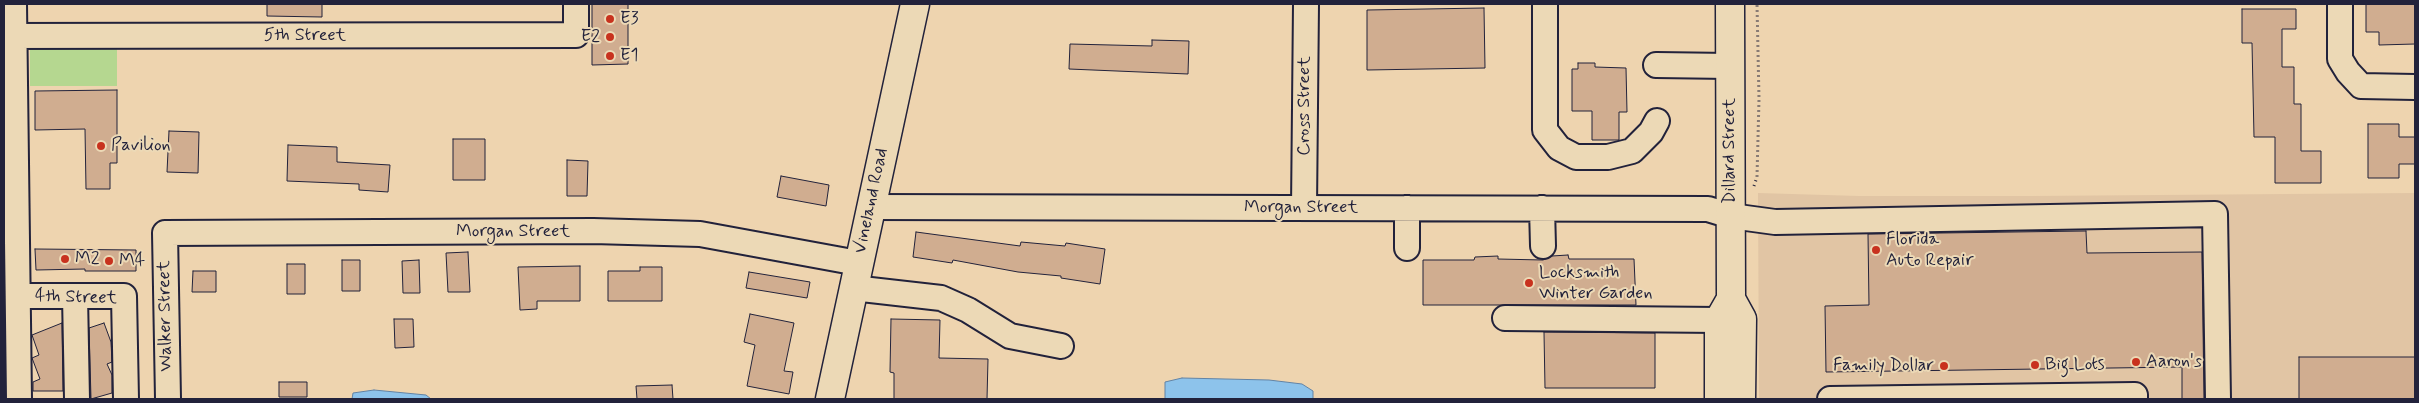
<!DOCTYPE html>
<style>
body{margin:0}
#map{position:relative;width:2419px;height:403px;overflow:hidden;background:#eed4af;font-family:Mynerve,sans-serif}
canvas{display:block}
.frame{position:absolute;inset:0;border:5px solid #22223b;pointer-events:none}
</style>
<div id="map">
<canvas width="2419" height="403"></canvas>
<div class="frame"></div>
</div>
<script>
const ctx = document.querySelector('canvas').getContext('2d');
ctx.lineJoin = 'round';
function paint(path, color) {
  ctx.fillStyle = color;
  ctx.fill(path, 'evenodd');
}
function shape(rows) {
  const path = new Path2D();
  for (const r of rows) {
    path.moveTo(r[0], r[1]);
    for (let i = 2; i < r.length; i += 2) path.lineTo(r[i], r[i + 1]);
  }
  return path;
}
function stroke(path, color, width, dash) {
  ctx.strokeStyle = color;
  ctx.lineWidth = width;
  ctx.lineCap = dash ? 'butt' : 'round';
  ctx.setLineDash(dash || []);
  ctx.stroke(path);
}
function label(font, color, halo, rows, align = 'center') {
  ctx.font = font + ' Mynerve,sans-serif';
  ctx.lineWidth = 4;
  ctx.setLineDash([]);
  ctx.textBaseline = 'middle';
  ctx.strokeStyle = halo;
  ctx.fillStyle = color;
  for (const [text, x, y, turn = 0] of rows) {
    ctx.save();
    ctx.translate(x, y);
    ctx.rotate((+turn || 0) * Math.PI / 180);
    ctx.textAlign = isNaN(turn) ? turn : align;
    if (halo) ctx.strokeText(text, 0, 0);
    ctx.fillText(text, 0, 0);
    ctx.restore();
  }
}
const built = shape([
 [1758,193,1859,196,2032,196,2415,193,2415,399,1759,399]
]);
const green = shape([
 [30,43,117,44,117,86,30,86]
]);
const water = shape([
 [1182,378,1269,380,1302,384,1313,391,1313,399,1165,399,1165,382,1182,378],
 [374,390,426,395,431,399,352,399,353,393,374,390]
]);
const building = shape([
 [267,4,322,4,322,17,267,16,267,4],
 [592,4,628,4,628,64,592,65,592,4],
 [2366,4,2415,4,2415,44,2379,45,2379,32,2366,32,2366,4],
 [1484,8,1485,68,1367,70,1367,10,1484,8],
 [2242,9,2296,9,2296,29,2282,29,2282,67,2294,67,2294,104,2301,104,2301,151,2321,151,2321,183,2275,183,2275,137,2254,137,2252,43,2242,43,2242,9],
 [1152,40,1189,41,1188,74,1069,69,1070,44,1152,46,1152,40],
 [1578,63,1595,63,1595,67,1626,68,1627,112,1619,112,1619,140,1592,140,1592,111,1572,111,1572,69,1578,69,1578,63],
 [117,90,117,163,110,163,110,189,86,189,85,129,35,130,35,91,117,90],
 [2368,124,2399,124,2399,137,2415,137,2415,164,2399,164,2399,178,2368,178,2368,124],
 [169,131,199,132,198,173,167,172,169,131],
 [453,139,485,139,485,180,453,180,453,139],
 [288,145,337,147,337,162,390,165,388,192,359,190,359,184,287,181,288,145],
 [567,160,588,161,587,196,567,196,567,160],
 [781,176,829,185,826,206,777,197,781,176],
 [2086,231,2087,253,2202,252,2204,399,2182,399,2182,367,1826,372,1825,306,1869,305,1868,234,2086,231],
 [916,232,1020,246,1021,242,1065,246,1066,243,1105,249,1100,284,1061,278,1061,276,1018,272,953,260,952,263,913,257,916,232],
 [35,249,136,250,136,271,85,271,85,269,36,270,35,249],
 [468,252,470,292,448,292,446,253,468,252],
 [1568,255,1569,259,1634,259,1636,305,1423,305,1423,260,1474,260,1475,257,1498,256,1498,259,1543,260,1552,256,1568,255],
 [342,260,360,260,360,291,342,291,342,260],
 [419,260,420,293,403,293,402,261,419,260],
 [287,264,305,264,305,294,287,294,287,264],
 [580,266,580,301,537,301,537,309,520,310,518,267,580,266],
 [640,267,662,267,662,301,608,301,608,271,640,271,640,267],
 [193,271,216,271,216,292,192,292,193,271],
 [749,272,810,282,807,298,746,288,749,272],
 [750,314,794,323,784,371,793,372,789,394,747,386,755,345,744,342,750,314],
 [394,319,413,319,414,347,395,348,394,319],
 [891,319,940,320,939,358,988,359,987,399,894,399,894,373,890,372,891,319],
 [62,323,63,391,33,391,33,382,40,379,32,358,39,355,32,335,62,323],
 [104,323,111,342,112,362,107,364,112,375,112,393,91,399,89,328,104,323],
 [1544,332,1655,333,1655,388,1545,388,1544,332],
 [2299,357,2415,357,2415,399,2299,399,2299,357],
 [279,382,307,382,307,397,279,397,279,382],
 [672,385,673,399,637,399,636,386,672,385]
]);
const path = shape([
 [1754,186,1757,177,1759,99,1757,4]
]);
const minor = shape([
 [14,4,19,399],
 [1545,4,1545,130,1559,148,1576,157,1608,157,1632,151,1651,132,1657,121],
 [2340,4,2340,59,2348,72,2361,86,2415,87],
 [4,36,576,35,576,4],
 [1656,65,1730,66],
 [871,207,1708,209,1731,216,1775,222,2215,214,2218,399],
 [1304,208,1306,4],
 [1407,208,1407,248],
 [1542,208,1543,246],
 [853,288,941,298,968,310,1010,336,1061,346],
 [18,296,124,296,126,399],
 [75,296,77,399],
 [1505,318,1719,320],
 [168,399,165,233,593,231,700,234,858,263],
 [1830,399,2135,395,2135,399]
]);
const major = shape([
 [1730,4,1731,299,1742,319,1741,399],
 [830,399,915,4],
 [1719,399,1719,320,1731,299]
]);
const markers = [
 [610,19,5,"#c8321e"],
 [610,37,5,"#c8321e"],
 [610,56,5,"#c8321e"],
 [101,146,5,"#c8321e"],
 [1876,250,5,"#c8321e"],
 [65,259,5,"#c8321e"],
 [109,261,5,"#c8321e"],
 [1529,283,5,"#c8321e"],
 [2136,362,5,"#c8321e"],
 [2035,365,5,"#c8321e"],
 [1944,366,5,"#c8321e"]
];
const poiNames = [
 ["E3",620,19],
 ["E2",600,37,"right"],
 ["E1",620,56],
 ["Pavilion",111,146],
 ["Florida",1886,240],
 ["Auto Repair",1886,261],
 ["M2",75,259],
 ["M4",119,261],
 ["Locksmith",1539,273],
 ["Winter Garden",1539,294],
 ["Aaron's",2146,362],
 ["Big Lots",2045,365],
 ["Family Dollar",1934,366,"right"]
];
const streetNames = [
 ["5th Street",305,36],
 ["Cross Street",1305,106,-90],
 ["Dillard Street",1730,151,-90],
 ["Vineland Road",872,201,-78],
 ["Morgan Street",1301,208],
 ["Morgan Street",513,232],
 ["4th Street",76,298,2],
 ["Walker Street",166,316,-91]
];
paint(built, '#e1c5a4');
paint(green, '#b5d790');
paint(water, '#8dc3eb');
stroke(water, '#6283a5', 1);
paint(building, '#d0ad90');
stroke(building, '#22223b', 1);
stroke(minor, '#22223b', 28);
stroke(major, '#22223b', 31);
stroke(path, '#22223b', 3, [1, 4]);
stroke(minor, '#ecd9b6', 24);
stroke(major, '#ecd9b6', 28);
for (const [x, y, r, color] of markers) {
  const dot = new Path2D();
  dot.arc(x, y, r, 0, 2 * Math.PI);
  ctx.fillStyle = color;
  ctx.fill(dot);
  stroke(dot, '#ecd9b6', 2);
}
label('18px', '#22223b', '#ecd9b6', poiNames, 'left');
label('18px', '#22223b', '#ecd9b6', streetNames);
</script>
